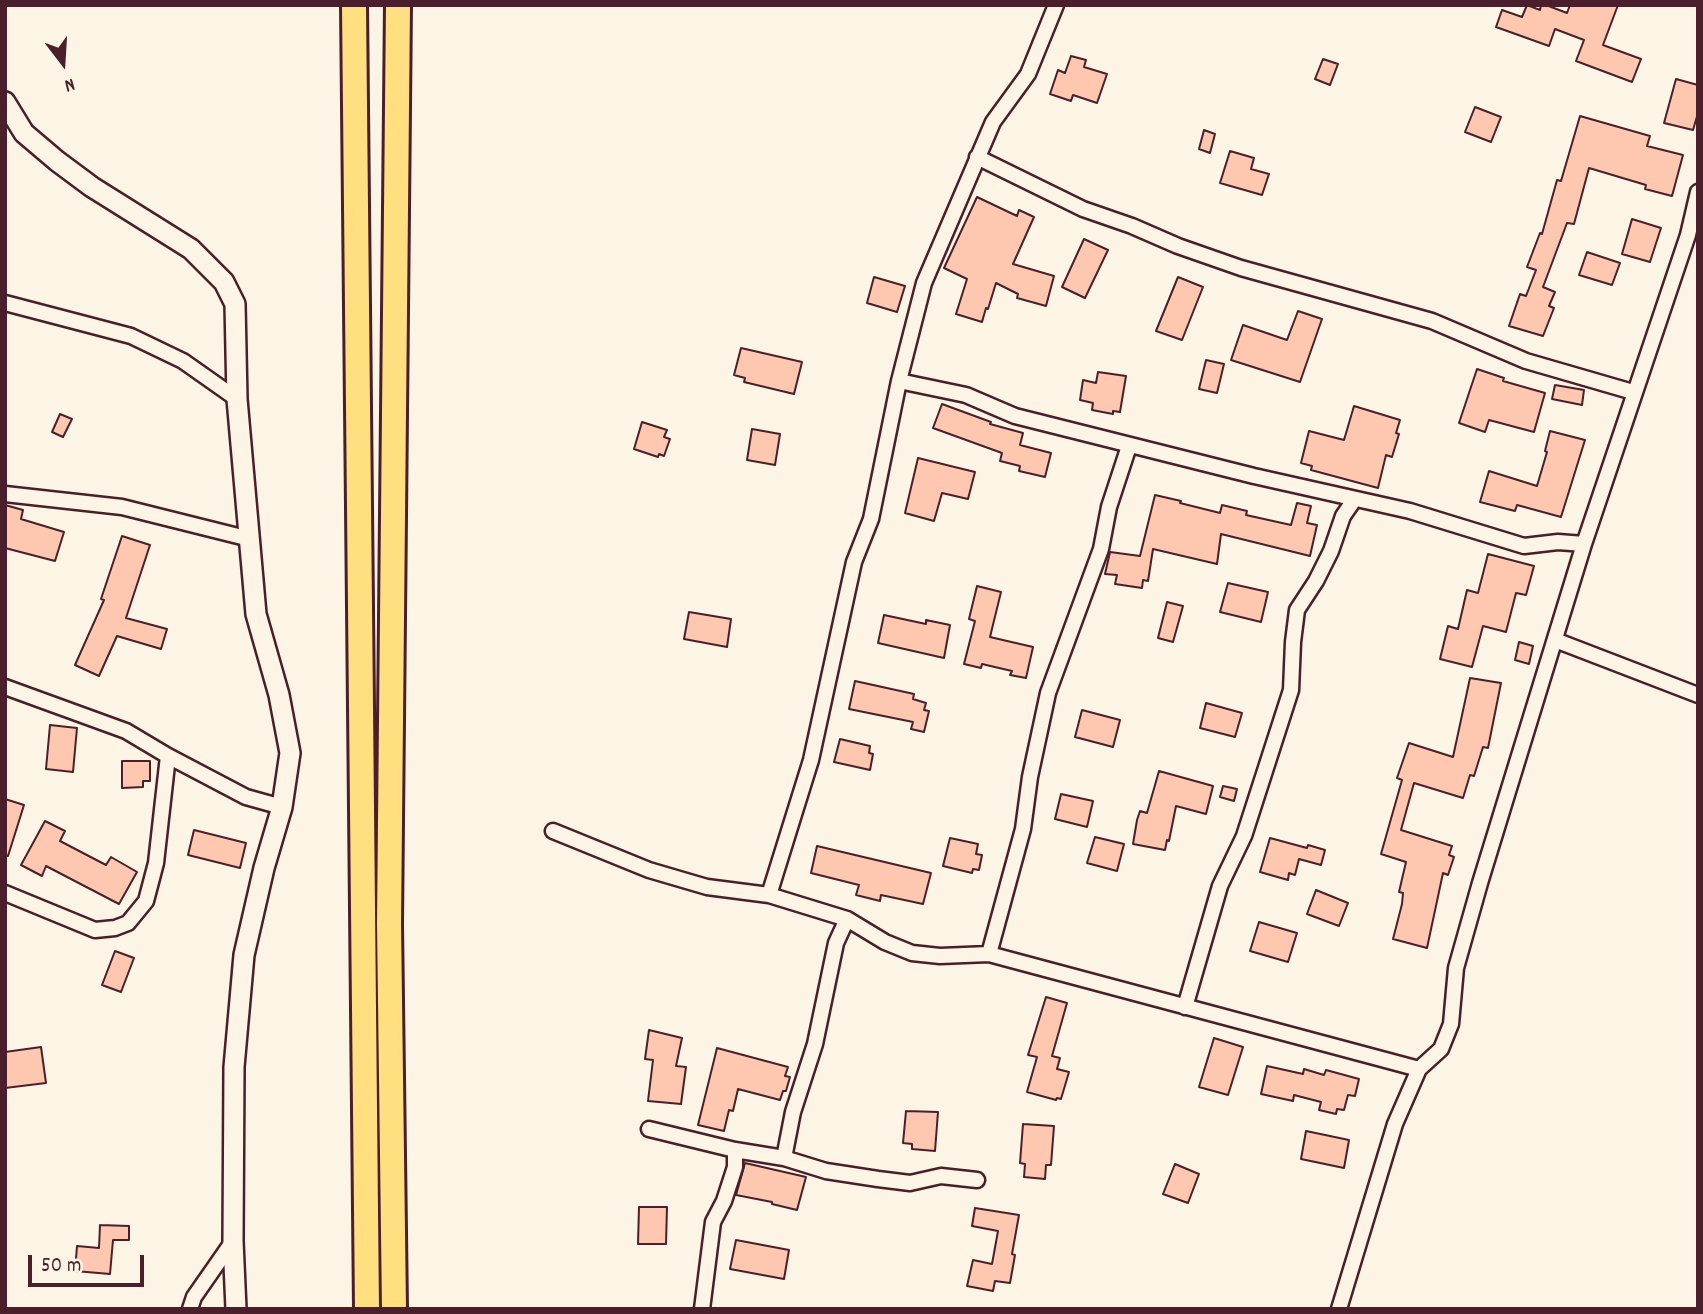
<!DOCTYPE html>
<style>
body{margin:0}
#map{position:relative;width:1703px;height:1314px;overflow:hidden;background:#fcf5e5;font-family:Dekko,sans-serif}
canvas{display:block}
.frame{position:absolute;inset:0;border:7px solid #4a1f2b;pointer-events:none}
.north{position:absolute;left:28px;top:28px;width:70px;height:70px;-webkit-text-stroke:5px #fcf5e5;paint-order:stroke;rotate:163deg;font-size:19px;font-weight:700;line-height:28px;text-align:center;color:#4a1f2b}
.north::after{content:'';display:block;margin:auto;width:24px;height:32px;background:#4a1f2b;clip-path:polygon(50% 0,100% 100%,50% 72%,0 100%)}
.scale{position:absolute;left:28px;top:1255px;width:116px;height:32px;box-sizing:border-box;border:4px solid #4a1f2b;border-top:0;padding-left:9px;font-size:21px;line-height:24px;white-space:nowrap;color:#4a1f2b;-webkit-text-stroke:5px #fcf5e5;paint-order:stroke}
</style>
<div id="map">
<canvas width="1703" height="1314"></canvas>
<div class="frame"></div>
<div class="north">N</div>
<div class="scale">50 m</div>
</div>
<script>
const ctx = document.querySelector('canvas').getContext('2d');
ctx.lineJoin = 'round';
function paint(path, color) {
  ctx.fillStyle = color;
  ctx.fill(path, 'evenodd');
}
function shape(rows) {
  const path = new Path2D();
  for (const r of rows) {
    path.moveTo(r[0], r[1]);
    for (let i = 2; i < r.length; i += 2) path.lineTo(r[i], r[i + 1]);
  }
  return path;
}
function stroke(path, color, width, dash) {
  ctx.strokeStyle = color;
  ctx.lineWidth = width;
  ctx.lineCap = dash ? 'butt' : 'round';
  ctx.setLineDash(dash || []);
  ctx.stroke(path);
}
const building = shape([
 [1527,5,1540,10,1541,5,1546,5,1567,13,1570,5,1618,5,1603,45,1641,59,1632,82,1576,61,1584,40,1555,29,1549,46,1496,27,1502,10,1522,17,1527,5],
 [1071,56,1086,60,1084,67,1107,74,1097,103,1073,95,1071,101,1050,94,1058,70,1065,73,1071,56],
 [1323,59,1338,64,1330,85,1315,79,1323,59],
 [1676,79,1698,85,1698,113,1693,130,1664,123,1676,79],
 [1475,107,1501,117,1491,142,1465,132,1475,107],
 [1580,116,1650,136,1647,146,1683,155,1672,196,1645,189,1646,185,1589,168,1574,224,1567,223,1543,287,1555,292,1549,306,1554,308,1543,336,1509,326,1520,294,1526,296,1536,270,1527,267,1540,233,1542,234,1557,180,1561,181,1580,116],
 [1204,130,1215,134,1210,153,1199,149,1204,130],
 [1230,151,1254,158,1251,169,1269,174,1262,195,1220,183,1230,151],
 [977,197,1017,216,1019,210,1034,217,1013,264,1054,276,1046,306,1017,298,1018,294,996,283,988,309,986,308,982,322,956,314,967,279,944,268,977,197],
 [1632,219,1661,228,1650,262,1622,254,1632,219],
 [1084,239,1108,250,1085,298,1062,287,1084,239],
 [1587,252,1620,263,1612,285,1579,275,1587,252],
 [874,277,905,286,897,312,867,303,874,277],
 [1178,277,1203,287,1182,340,1156,331,1178,277],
 [1298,311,1322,319,1300,382,1231,360,1243,325,1287,340,1298,311],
 [741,348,802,362,794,394,744,382,745,378,734,375,741,348],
 [1206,360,1224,364,1217,393,1199,389,1206,360],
 [1477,369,1504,378,1503,381,1545,393,1534,432,1489,420,1485,432,1459,423,1477,369],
 [1098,372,1126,376,1120,412,1113,411,1113,414,1092,410,1093,403,1080,400,1083,380,1096,383,1098,372],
 [1555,385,1584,390,1582,405,1552,399,1555,385],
 [942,404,991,422,990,424,1023,433,1020,445,1051,453,1045,477,1019,471,1020,466,1000,461,1002,453,933,428,942,404],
 [1354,406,1400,420,1396,433,1399,434,1392,457,1386,455,1378,488,1311,470,1312,466,1301,463,1309,431,1344,440,1354,406],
 [60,414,72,419,63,437,52,432,60,414],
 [642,422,667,430,664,437,670,439,664,456,659,454,658,457,634,449,642,422],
 [752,429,780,434,775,465,747,460,752,429],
 [1550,431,1585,440,1561,517,1517,505,1515,511,1480,502,1489,471,1537,486,1547,452,1545,451,1550,431],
 [918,458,975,472,968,499,942,493,934,521,905,513,918,458],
 [1155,495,1181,501,1180,503,1220,513,1222,505,1247,511,1246,515,1291,525,1297,503,1311,506,1307,523,1317,525,1310,556,1221,534,1217,564,1153,549,1148,581,1143,580,1142,588,1115,584,1117,575,1105,574,1110,552,1140,556,1155,495],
 [5,505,23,510,21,519,64,532,55,561,5,548,5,505],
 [122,536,150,545,126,618,167,629,161,649,117,636,99,676,75,665,104,600,101,599,122,536],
 [1488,554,1534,566,1526,595,1516,593,1506,632,1483,626,1472,667,1440,659,1448,626,1458,629,1467,590,1478,593,1488,554],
 [1228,583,1268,592,1261,622,1220,612,1228,583],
 [977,586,1001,592,990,637,1033,647,1026,678,1010,675,1012,671,982,664,981,668,964,664,975,621,969,619,977,586],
 [1167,602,1183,606,1173,642,1158,638,1167,602],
 [689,612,731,619,727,647,684,639,689,612],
 [884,615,926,624,926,620,950,625,944,658,878,643,884,615],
 [1519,642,1533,646,1529,664,1515,660,1519,642],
 [1470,678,1501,683,1488,748,1483,747,1474,776,1470,775,1463,798,1414,783,1401,830,1452,846,1449,855,1454,857,1448,875,1443,873,1427,948,1393,939,1402,904,1403,893,1399,892,1406,862,1381,854,1402,780,1397,778,1409,743,1453,757,1470,678],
 [855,681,914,694,913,699,926,703,924,710,929,711,924,732,911,729,913,722,849,709,855,681],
 [1206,703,1242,713,1235,737,1200,728,1206,703],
 [1082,710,1120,720,1113,747,1075,737,1082,710],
 [50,725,77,728,73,772,46,769,50,725],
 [840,739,870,746,869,753,873,754,870,770,834,762,840,739],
 [122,761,150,761,150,781,143,781,143,787,122,788,122,761],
 [1159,771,1213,786,1206,814,1176,806,1169,841,1167,840,1165,850,1133,844,1137,820,1140,811,1147,813,1159,771],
 [1223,786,1237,789,1234,801,1220,797,1223,786],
 [1061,794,1093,801,1087,827,1055,819,1061,794],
 [5,799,24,805,8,856,5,855,5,799],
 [45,821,65,831,60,841,106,865,111,857,137,872,119,904,46,866,42,876,21,865,45,821],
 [194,830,246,843,240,868,188,855,194,830],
 [1095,837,1124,844,1117,871,1087,863,1095,837],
 [950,838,978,844,976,854,982,855,979,870,973,869,972,873,943,866,950,838],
 [1270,838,1307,848,1308,845,1325,850,1321,865,1299,859,1295,875,1289,873,1288,880,1260,872,1270,838],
 [817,846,931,873,923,904,881,895,880,901,856,895,859,885,811,873,817,846],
 [1316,890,1348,903,1339,926,1307,914,1316,890],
 [1259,922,1297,933,1288,962,1250,951,1259,922],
 [115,951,134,958,121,992,102,985,115,951],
 [1046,997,1067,1003,1052,1056,1060,1058,1057,1069,1069,1072,1061,1099,1057,1098,1056,1100,1027,1092,1037,1057,1028,1055,1046,997],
 [649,1030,682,1038,676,1066,686,1067,681,1104,648,1101,653,1060,645,1059,649,1030],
 [1214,1038,1243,1047,1228,1095,1199,1087,1214,1038],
 [41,1047,46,1083,5,1088,5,1052,41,1047],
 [717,1048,788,1067,785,1076,790,1077,786,1091,783,1091,780,1100,738,1089,733,1111,729,1110,724,1131,698,1125,717,1048],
 [1267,1066,1303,1074,1304,1069,1324,1075,1326,1070,1359,1079,1355,1096,1348,1095,1344,1110,1337,1109,1336,1114,1319,1110,1321,1102,1294,1095,1293,1101,1261,1094,1267,1066],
 [906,1111,938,1112,935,1151,912,1149,912,1144,903,1143,906,1111],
 [1023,1124,1054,1126,1051,1165,1046,1165,1045,1179,1024,1177,1025,1164,1020,1163,1023,1124],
 [1306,1131,1349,1140,1344,1168,1301,1159,1306,1131],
 [745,1163,806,1177,797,1210,772,1204,772,1202,736,1195,745,1163],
 [1175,1164,1199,1174,1188,1203,1163,1194,1175,1164],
 [639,1207,667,1207,666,1244,638,1244,639,1207],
 [975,1208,1019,1215,1012,1254,1015,1255,1010,1283,995,1281,993,1291,967,1286,973,1260,992,1264,998,1231,972,1226,975,1208],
 [100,1225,129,1226,129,1240,113,1240,110,1274,75,1271,77,1246,99,1248,100,1225],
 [736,1240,789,1250,784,1279,730,1269,736,1240]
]);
const street = shape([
 [977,157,1083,209,1132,226,1178,246,1241,268,1432,321,1526,361,1633,392],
 [5,303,131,336,183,361,237,399],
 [899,381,966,395,1015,416,1254,476,1410,511,1524,546,1558,542,1584,544],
 [5,494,122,507,250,539],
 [1555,640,1698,695],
 [5,687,126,731,168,756,246,797,282,807],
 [553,831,649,870,707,887,769,895,847,919,885,942,912,953,940,956,989,954,1419,1069],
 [5,893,95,930,115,928,128,923,146,901,156,863,168,756],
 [769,895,811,760,854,562,871,519,899,381,924,283,993,122,1028,74,1056,5],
 [989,954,1023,829,1030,777,1048,693,1101,549,1109,507,1129,446],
 [1185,1007,1220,886,1244,836,1291,690,1293,642,1297,610,1316,581,1331,551,1343,516,1354,500],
 [649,1129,735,1150,784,1158,826,1171,878,1179,910,1183,941,1176,977,1180],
 [784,1158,793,1112,815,1044,836,943,847,919],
 [190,1309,194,1297,233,1241],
 [702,1309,713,1222,724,1201,735,1167,735,1150],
 [1339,1309,1395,1124,1419,1069,1441,1049,1451,1024,1456,968,1480,883,1584,544,1688,235,1698,192]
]);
const secondary = shape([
 [5,102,24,133,57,161,92,187,191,249,224,282,235,304,237,399,256,614,279,695,290,753,282,807,264,868,244,955,234,1067,233,1241,236,1309]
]);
const highway = shape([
 [354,5,367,1309],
 [394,1309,389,923,398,5]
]);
paint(building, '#fdc8af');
stroke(building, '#4a1f2b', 2);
stroke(street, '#4a1f2b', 19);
stroke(secondary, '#4a1f2b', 24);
stroke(highway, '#4a1f2b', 30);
stroke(street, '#fcf5e5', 14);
stroke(secondary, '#fcf5e5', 19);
stroke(highway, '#ffdf80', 24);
</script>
